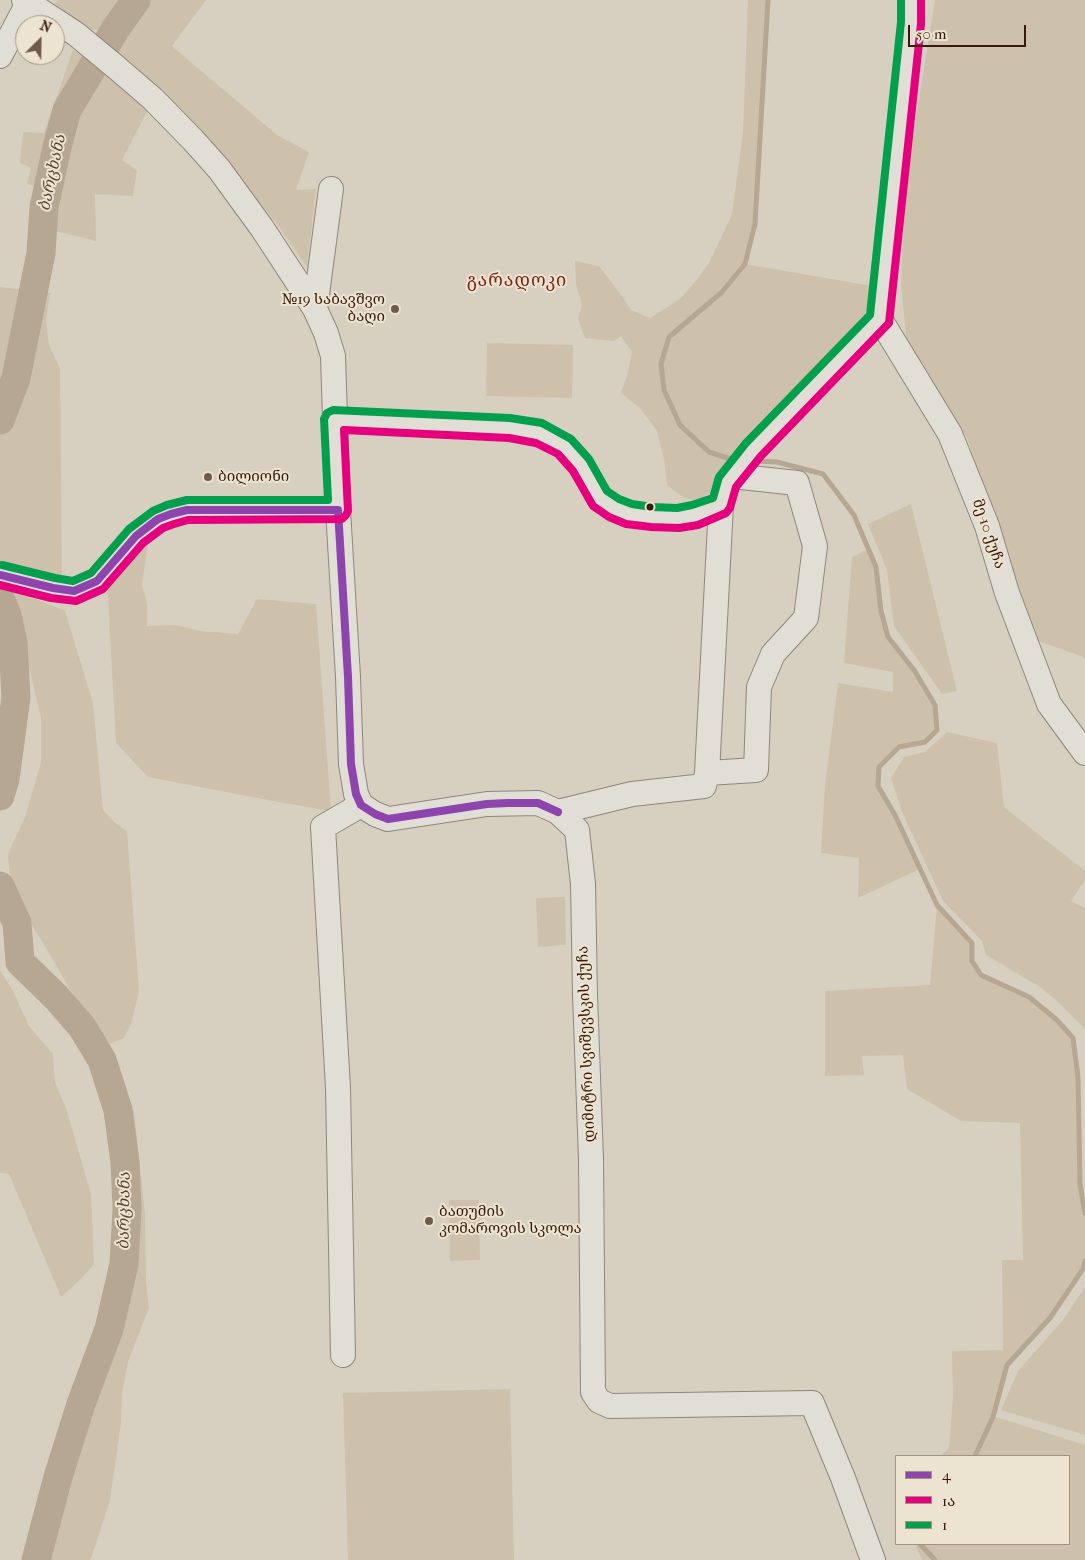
<!DOCTYPE html>
<meta charset="utf-8">
<style>
body{margin:0}
#map{position:relative;width:1085px;height:1560px;overflow:hidden;background:#d7d0c1;font-family:"IM FELL French Canon","Noto Serif Georgian",serif}
canvas{display:block}
.legend{position:absolute;left:895px;top:1455px;width:175px;height:90px;box-sizing:border-box;background:#ece3d0;border:1px solid #a49380;margin:0;padding:6px 9px;list-style:none;font-size:15px;color:#371a09}
.legend li{display:flex;align-items:center;gap:10px;height:25px}
.legend b{width:25px;border:1px solid #a49380}
.north{position:absolute;left:15px;top:15px;width:50px;height:50px;box-sizing:border-box;background:#ece3d0;border:1px solid #a49380;border-radius:50%;rotate:23deg;font-size:14px;font-weight:700;line-height:20px;text-align:center;color:#371a09}
.north::after{content:'';display:block;margin:auto;width:18px;height:22px;background:#6f5a49;clip-path:polygon(50% 0,100% 100%,50% 72%,0 100%)}
.scale{position:absolute;left:908px;top:25px;width:118px;height:22px;box-sizing:border-box;border:2px solid #371a09;border-top:0;padding-left:6px;font-size:15px;line-height:18px;white-space:nowrap;color:#371a09;-webkit-text-stroke:4px #ece3d0;paint-order:stroke}
</style>
<div id="map">
<canvas width="1085" height="1560"></canvas>
<ul class="legend">
<li><b style="height:6px;background:#8e44ad"></b>4</li>
<li><b style="height:6px;background:#e5007d"></b>1ა</li>
<li><b style="height:6px;background:#039f4d"></b>1</li>
</ul>
<div class="north">N</div>
<div class="scale">50 m</div>
</div>
<script>
const ctx = document.querySelector('canvas').getContext('2d');
ctx.lineJoin = 'round';
function paint(path, color) {
  ctx.fillStyle = color;
  ctx.fill(path, 'evenodd');
}
function shape(rows) {
  const path = new Path2D();
  for (const r of rows) {
    path.moveTo(r[0], r[1]);
    for (let i = 2; i < r.length; i += 2) path.lineTo(r[i], r[i + 1]);
  }
  return path;
}
function stroke(path, color, width, dash) {
  ctx.strokeStyle = color;
  ctx.lineWidth = width;
  ctx.lineCap = dash ? 'butt' : 'round';
  ctx.setLineDash(dash || []);
  ctx.stroke(path);
}
function label(font, color, halo, rows, align = 'center') {
  ctx.font = font + ' "IM FELL French Canon","Noto Serif Georgian",serif';
  ctx.lineWidth = 4;
  ctx.setLineDash([]);
  ctx.textBaseline = 'middle';
  ctx.strokeStyle = halo;
  ctx.fillStyle = color;
  for (const [text, x, y, turn = 0] of rows) {
    ctx.save();
    ctx.translate(x, y);
    ctx.rotate((+turn || 0) * Math.PI / 180);
    ctx.textAlign = isNaN(turn) ? turn : align;
    if (halo) ctx.strokeText(text, 0, 0);
    ctx.fillText(text, 0, 0);
    ctx.restore();
  }
}
const green = shape([
 [58,0,206,0,172,46,277,135,309,152,296,190,316,189,307,267,275,221,194,123,117,57,116,28,80,31,50,10],
 [748,0,768,0,755,224,745,264,872,286,868,321,723,482,699,501,684,498,667,485,664,459,657,431,640,408,621,393,628,372,632,352,621,336,614,341,585,338,578,319,582,304,576,285,575,261,599,266,622,296,631,310,650,318,680,299,699,277,710,261,732,214,743,132],
 [935,0,1085,0,1085,659,1083,657,1036,640,967,438,907,346,901,285,905,185],
 [73,50,100,66,149,108,122,160,137,170,133,196,95,194,96,241,43,228,44,207,47,190,27,184,31,168,20,163,23,132,44,133],
 [0,287,50,293,46,321,49,345,60,368,62,580,50,579,37,571,0,561],
 [487,343,573,345,572,398,486,396],
 [911,504,957,691,942,694,894,626,887,570,868,524],
 [148,543,142,585,147,603,147,626,177,625,200,631,238,634,257,599,316,604,331,811,273,801,148,777,116,743,107,580,116,574],
 [868,549,876,567,881,611,888,637,914,670,935,705,937,730,925,742,899,747,879,767,878,786,895,815,920,869,858,898,859,858,821,853,825,785,838,683,893,692,893,672,844,663,852,557],
 [1,584,65,611,93,703,103,810,114,822,127,831,139,990,132,1022,124,1038,101,1047,59,970,11,890,8,854,25,817,41,763,41,717,28,664],
 [947,732,997,743,1004,807,1085,871,1085,880,1071,901,1085,908,1085,1029,1056,1000,1040,987,986,955,982,941,943,901,902,812,891,778,904,757,925,752],
 [565,897,566,945,538,947,536,898],
 [937,905,972,943,972,961,981,975,1029,997,1057,1020,1073,1038,1078,1077,1080,1184,1085,1213,1085,1261,1083,1269,1050,1318,1007,1365,993,1416,1085,1445,1085,1560,922,1560,915,1544,1069,1544,1069,1456,940,1456,949,1448,953,1398,952,1351,1003,1350,1002,1260,1023,1260,1020,1123,961,1121,907,1089,903,1055,862,1056,864,1075,825,1076,825,991,930,985],
 [0,970,13,991,29,1026,53,1054,55,1082,66,1108,91,1194,94,1264,81,1279,61,1297,9,1174,0,1173],
 [122,1105,134,1111,145,1214,146,1282,149,1308,128,1362,122,1394,121,1423,110,1500,93,1553,90,1560,47,1560,66,1501,94,1400,133,1265,130,1187],
 [449,1200,479,1200,480,1260,450,1261],
 [1085,1287,1085,1435,1001,1410,1018,1371,1063,1320],
 [510,1389,514,1560,348,1560,343,1393]
]);
const stream = shape([
 [736,460,731,459,709,452,680,425,664,390,661,364,669,337,722,292,745,264,755,224,768,0],
 [754,461,777,462,823,474,854,515,876,567,881,611,888,637,914,670,935,705,937,730,925,742,899,747,879,767,878,786,895,815,937,905,972,943,972,961,981,975,1029,997,1057,1020,1073,1038,1078,1077,1080,1184,1085,1213],
 [975,1456,993,1417,1007,1365,1050,1318,1083,1269,1085,1261],
 [920,1544,935,1560]
]);
const river = shape([
 [0,420,16,378,41,253,44,207,58,143,67,110,116,28,136,0],
 [0,598,7,615,13,643,16,697,5,779,0,796],
 [0,886,17,923,20,962,56,997,82,1027,102,1060,118,1110,125,1162,127,1209,124,1264,109,1329,81,1404,58,1477,36,1560]
]);
const minor = shape([
 [24,0,76,34,117,68,153,99,193,140,219,169,262,228,315,309,326,333,333,356,338,510,348,677,351,764,356,794,361,805,375,814,388,819,487,804,538,803,558,812,577,830,583,884,585,995,591,1159,593,1392,599,1401,610,1406,812,1403,843,1478,873,1560],
 [0,56,28,3],
 [315,309,331,189],
 [880,319,950,434,987,526,1007,593,1049,704,1085,753],
 [334,420,510,428,539,433,564,446,581,465,599,498,614,508,629,514,651,517,678,518,695,515,721,505,727,482,754,449,880,319,911,23,911,0],
 [0,575,53,588,74,591,97,581,136,536,158,519,171,514,187,510,338,510],
 [707,773,756,770,759,687,773,654,806,618,815,546,797,483,732,476],
 [558,812,632,794,704,786,707,773,721,505],
 [343,1355,338,1088,323,827,361,805]
]);
const bus1 = shape([
 [338,510,348,677,351,764,356,794,361,805,375,814,388,819,487,804,508,803,538,803,558,812],
 [0,575,53,588,74,591,97,581,136,536,158,519,171,514,187,510,338,510]
]);
const bus2 = shape([
 [0,585,51,598,76,601,103,589,143,543,163,528,174,524,188,520,342,519,346,515,348,511,344,430,509,438,536,443,558,454,573,471,593,506,609,517,626,524,651,527,679,528,698,525,726,513,730,508,736,487,761,456,889,323,921,24,921,0]
]);
const bus3 = shape([
 [2,565,55,578,73,581,91,573,129,529,153,511,167,505,187,500,328,500,324,419,327,413,333,410,510,418,542,423,571,439,589,459,607,491,619,499,632,504,652,507,677,508,692,505,713,498,719,477,746,443,870,315,901,22,901,0]
]);
const markers = [
 [395,309,5,"#6f5a49"],
 [208,477,5,"#6f5a49"],
 [650,507,4.5,"#371a09"],
 [429,1221,5,"#6f5a49"]
];
const poiNames = [
 ["№19 საბავშვო",385,300,"right"],
 ["ბაღი",385,317,"right"],
 ["ბილიონი",218,477],
 ["ბათუმის",439,1212],
 ["კომაროვის სკოლა",439,1229]
];
const streetNames = [
 ["მე-10 ქუჩა",988,534,71],
 ["დიმიტრი სვიშევსკის ქუჩა",587,1044,-92]
];
const waterNames = [
 ["ბარცხანა",53,173,-78],
 ["ბარცხანა",125,1211,-89]
];
const quarterNames = [
 ["გარადოკი",517,282]
];
paint(green, '#cdc1ab');
stroke(stream, '#b5a791', 5);
stroke(river, '#b5a791', 29);
stroke(minor, '#8e867c', 26);
stroke(minor, '#e1ded5', 24);
stroke(bus1, '#8e44ad', 8);
stroke(bus2, '#e5007d', 8);
stroke(bus3, '#039f4d', 8);
for (const [x, y, r, color] of markers) {
  const dot = new Path2D();
  dot.arc(x, y, r, 0, 2 * Math.PI);
  ctx.fillStyle = color;
  ctx.fill(dot);
  stroke(dot, '#ece3d0', 2);
}
label('15px', '#371a09', '#ece3d0', poiNames, 'left');
label('15px', '#371a09', '#ece3d0', streetNames);
label('italic 16px', '#5e4531', '#ece3d0', waterNames);
ctx.letterSpacing = '1px';
label('18px', '#7a1f14', '#ece3d0', quarterNames);
ctx.letterSpacing = '0px';
</script>
